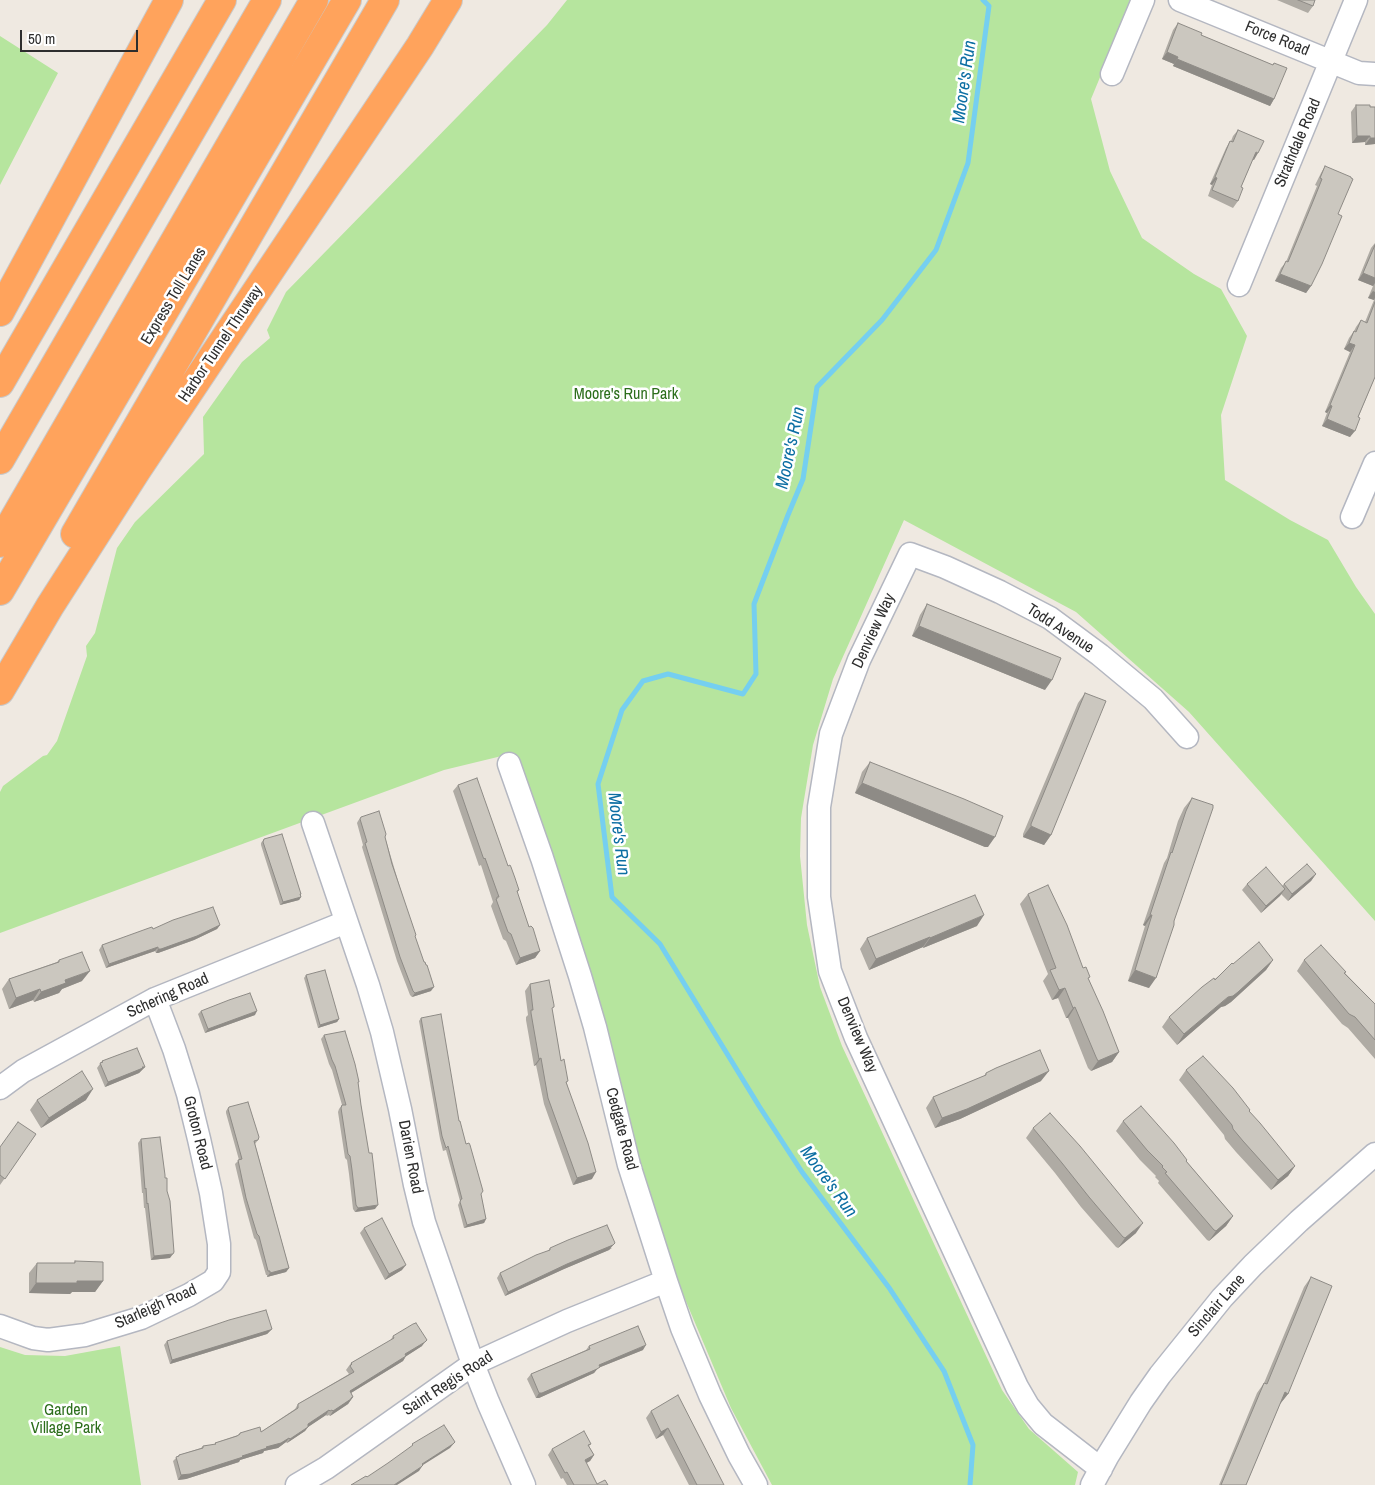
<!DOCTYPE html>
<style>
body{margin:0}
#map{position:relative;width:1375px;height:1485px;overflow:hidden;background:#efe9e1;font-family:"Archivo Narrow",sans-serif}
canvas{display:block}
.scale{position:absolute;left:20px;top:30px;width:118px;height:22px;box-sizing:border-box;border:2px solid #2e2e2e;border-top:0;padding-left:6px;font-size:15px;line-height:18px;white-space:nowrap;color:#2e2e2e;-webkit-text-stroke:4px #fff;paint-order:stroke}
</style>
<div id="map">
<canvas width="1375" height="1485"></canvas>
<div class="scale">50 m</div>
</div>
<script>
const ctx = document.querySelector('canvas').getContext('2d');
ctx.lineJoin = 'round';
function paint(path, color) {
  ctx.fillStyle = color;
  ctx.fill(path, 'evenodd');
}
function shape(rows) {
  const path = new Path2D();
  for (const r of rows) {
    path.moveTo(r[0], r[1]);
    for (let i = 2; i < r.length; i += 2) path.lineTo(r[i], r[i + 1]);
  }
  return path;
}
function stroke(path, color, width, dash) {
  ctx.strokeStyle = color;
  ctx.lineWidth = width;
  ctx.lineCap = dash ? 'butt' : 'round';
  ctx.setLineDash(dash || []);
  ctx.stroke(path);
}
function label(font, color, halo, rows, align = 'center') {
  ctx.font = font + ' "Archivo Narrow",sans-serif';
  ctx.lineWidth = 5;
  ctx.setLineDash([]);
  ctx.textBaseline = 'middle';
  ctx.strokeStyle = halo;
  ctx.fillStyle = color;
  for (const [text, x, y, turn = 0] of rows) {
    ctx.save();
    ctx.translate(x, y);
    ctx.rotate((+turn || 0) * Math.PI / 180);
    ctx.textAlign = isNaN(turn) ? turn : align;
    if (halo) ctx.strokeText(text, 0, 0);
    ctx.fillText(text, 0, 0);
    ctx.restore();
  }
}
const green = shape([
 [567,0,1132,0,1091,99,1110,171,1142,238,1194,274,1221,289,1247,336,1221,415,1225,480,1290,520,1328,540,1356,587,1375,614,1375,921,1189,712,1076,612,904,520,833,679,813,745,801,818,800,856,807,925,820,987,842,1046,1002,1390,1029,1429,1078,1472,1075,1485,772,1485,731,1408,682,1292,630,1141,510,754,444,770,0,933,0,792,3,786,43,756,47,755,57,741,87,656,86,646,95,633,117,548,135,522,204,454,203,417,242,362,270,338,267,330,286,292,547,25],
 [0,36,58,73,0,185],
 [120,1346,141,1485,0,1485,0,1347,25,1355,65,1356]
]);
const stream = shape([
 [970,1485,973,1445,944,1371,890,1289,802,1172,759,1106,660,944,612,897,598,784,622,710,643,681,668,674,743,694,756,674,754,604,788,515,803,479,817,387,882,320,936,250,968,163,989,6,983,0]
]);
const minor = shape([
 [1180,0,1359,73,1375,74],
 [1112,74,1143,0],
 [1239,285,1356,0],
 [1352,517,1375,463],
 [509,764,542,858,580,976,595,1027,629,1165,666,1281,682,1328,710,1395,739,1455,756,1485],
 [313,823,368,985,382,1032,400,1109,415,1185,424,1222,473,1364,488,1402,524,1485],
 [0,1088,23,1071,155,999,346,922],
 [0,1326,33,1338,48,1340,85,1335,141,1318,189,1295,213,1281,219,1272,219,1244,211,1193,199,1139,188,1094,174,1049,155,999],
 [1101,1469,1043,1424,1028,1406,1017,1387,856,1038,830,971,819,897,819,807,831,734,859,660,910,554,945,567,1000,592,1050,618,1100,655,1153,699,1187,737],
 [297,1485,326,1468,473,1364,567,1321,666,1281],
 [1092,1485,1107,1457,1141,1402,1160,1375,1222,1298,1253,1265,1299,1221,1375,1154]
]);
const highway = shape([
 [0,312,169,0],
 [0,383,222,0],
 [0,460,267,0],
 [75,534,385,0],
 [0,543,314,0],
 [0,591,347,0],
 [0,691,50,606,137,470,420,46,448,0]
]);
const wall = shape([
 [1277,0,1315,0,1313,6,1308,13],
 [1178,23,1201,35,1273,65,1274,63,1274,99,1270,106,1173,66,1174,64,1162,59,1173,30],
 [1356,105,1375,107,1375,144,1365,145,1365,142,1352,143,1351,112],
 [1238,130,1254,160,1253,159,1241,187,1238,201,1233,208,1208,196,1212,185,1210,184,1226,148,1230,141,1231,141,1233,136],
 [1325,166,1338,214,1311,286,1306,293,1275,281,1281,268,1286,262,1317,186,1315,185,1321,173],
 [1375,243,1375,377,1350,437,1322,426,1327,413,1325,412,1350,352,1344,349,1349,338,1354,331,1356,327,1361,320,1365,322,1374,300,1368,298,1373,286,1358,280,1371,248],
 [927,604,1045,690,912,636,920,615],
 [1085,693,1051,835,1044,845,1023,837,1023,834,1078,703],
 [870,762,988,847,985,847,855,793,862,772],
 [458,785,508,866,519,890,517,893,529,927,540,951,535,958,516,965,506,941,503,939,491,906,493,902,481,865,479,866,478,863,453,791],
 [1192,798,1149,988,1128,981,1145,926,1143,925,1164,863,1167,858,1178,821,1184,808],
 [361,817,385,837,431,991,412,997,410,995,397,961,362,847,363,845,357,823,358,821],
 [264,839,301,894,301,897,299,900,280,905,261,845,261,843],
 [1316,874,1311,881,1288,901,1281,894,1261,913,1242,890,1247,884,1282,886,1284,884],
 [1028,894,1083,968,1089,980,1119,1052,1112,1062,1091,1071,1088,1068,1068,1018,1066,1018,1058,998,1052,1000,1043,981,1048,974,1020,904],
 [220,925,217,929,194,940,158,953,156,953,155,951,106,968,99,950,102,945,153,929],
 [977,926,923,948,923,947,869,970,860,949,867,938],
 [59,960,82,981,62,989,59,993,34,1002,33,1000,9,1009,2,989,9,979,57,962],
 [1273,960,1266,970,1231,1002,1225,1006,1221,1007,1177,1045,1162,1027,1169,1017,1233,964],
 [1304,960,1345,973,1375,1004,1375,1059,1348,1028,1342,1024,1297,971],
 [306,975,339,1019,337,1022,318,1028,304,978],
 [530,984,552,1010,561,1061,592,1179,573,1185,544,1104,536,1065,534,1066,526,1020,526,1017,528,1015,525,991],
 [201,1011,255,1015,205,1033,198,1014],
 [421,1018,459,1121,481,1194,486,1219,484,1223,464,1228,458,1205,460,1201,446,1150,443,1151,440,1139,419,1021],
 [324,1035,358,1083,375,1209,355,1212,353,1209,349,1174,347,1160,345,1158,338,1112,339,1109,342,1105,332,1070,329,1064,321,1039],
 [102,1061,145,1067,139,1073,105,1087,97,1068],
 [1186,1070,1295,1166,1288,1176,1271,1190,1236,1152,1225,1139,1224,1135,1179,1080],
 [986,1073,1041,1081,960,1119,935,1128,926,1108,933,1097,984,1076],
 [37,1100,86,1100,41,1128,30,1110],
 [229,1107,258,1140,255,1144,289,1268,286,1272,267,1277,267,1275,266,1275,256,1240,254,1238,244,1202,235,1164,239,1160,226,1113,226,1111],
 [1123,1121,1187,1162,1233,1216,1226,1226,1209,1241,1207,1240,1158,1183,1159,1181,1155,1177,1156,1176,1140,1160,1116,1131],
 [1033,1128,1136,1233,1118,1248,1116,1247,1081,1207,1055,1173,1026,1138],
 [36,1134,0,1185,0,1147],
 [141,1139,165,1178,170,1258,151,1260,145,1208,144,1208,143,1193,142,1193,138,1143],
 [364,1228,402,1270,385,1280,360,1233],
 [550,1248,612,1248,609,1250,564,1269,505,1296,497,1278,500,1273,548,1251],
 [75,1261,103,1281,95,1292,72,1292,70,1294,29,1293,29,1273,37,1263,74,1263],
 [1311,1277,1288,1394,1280,1404,1246,1485,1219,1485,1257,1393,1264,1383,1304,1287],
 [272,1329,267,1334,170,1364,164,1345,167,1341],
 [393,1336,422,1346,406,1356,403,1361,351,1393,353,1397,348,1404,330,1416,329,1415,327,1416,326,1415,308,1427,305,1431,287,1443,286,1442,278,1448,264,1451,263,1453,240,1460,239,1462,186,1479,178,1480,173,1461,179,1455,201,1448,203,1446,214,1445,215,1443,238,1435,240,1433,261,1432,295,1409,298,1404,349,1374,346,1370,351,1363,390,1341],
 [589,1346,643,1350,598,1368,594,1373,539,1398,536,1398,527,1379,531,1374,586,1350],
 [651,1411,724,1485,689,1485,663,1435,656,1439,646,1418],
 [591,1444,589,1446,594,1455,590,1461,586,1463,597,1484,608,1485,567,1485,563,1478,561,1479,548,1455,552,1449]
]);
const shadedWall = shape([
 [1167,52,1178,57,1174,64,1162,59],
 [1177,59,1274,99,1270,106,1173,66],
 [1357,136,1370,136,1365,142,1352,143],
 [1370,138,1375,138,1375,144,1365,145],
 [1256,152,1258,153,1254,160,1251,159],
 [1215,177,1217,178,1212,185,1210,184],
 [1363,273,1375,278,1375,283,1373,286,1358,280],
 [1280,274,1311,286,1306,293,1275,281],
 [1373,291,1375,292,1375,298,1374,300,1368,298],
 [1349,343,1355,345,1350,352,1344,349],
 [1330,405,1332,406,1327,413,1325,412],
 [1327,419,1355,431,1350,437,1322,426],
 [919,626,1052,680,1045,690,912,636],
 [862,783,995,837,988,847,985,847,855,793],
 [1031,826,1051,835,1044,845,1023,837],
 [1316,874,1311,881,1288,901,1292,894],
 [1285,889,1280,896,1261,913,1266,906],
 [301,894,299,897,301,897,299,900,280,905,283,902],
 [984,915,977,926,923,948,930,938],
 [1150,915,1152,915,1145,926,1143,925],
 [220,925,217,929,194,940,158,953,156,953,158,949],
 [930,937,923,947,869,970,876,959],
 [158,947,155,951,106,968,109,964],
 [540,951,535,958,516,965,520,958],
 [1273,960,1266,970,1231,1002,1225,1006,1221,1007,1177,1045,1184,1034],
 [1135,970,1156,978,1149,988,1128,981],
 [90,971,82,981,62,989,59,993,34,1002,41,992,65,980],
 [434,987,431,991,412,997,415,993],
 [1065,988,1058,998,1052,1000,1059,990],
 [40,989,33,1000,9,1009,16,998],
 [1075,1007,1068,1018,1066,1018,1073,1008],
 [257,1011,255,1015,205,1033,208,1029],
 [339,1019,337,1022,318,1028,320,1025],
 [1119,1052,1112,1062,1091,1071,1098,1061],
 [541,1058,536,1065,534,1066,539,1059],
 [142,1067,145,1067,139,1073,105,1087,108,1082],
 [1049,1071,1041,1081,960,1119,935,1128,942,1118],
 [93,1089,86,1100,41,1128,49,1118],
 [1295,1166,1288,1176,1271,1190,1278,1180],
 [596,1172,592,1179,573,1185,577,1178],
 [378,1205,375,1209,355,1212,358,1208],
 [1233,1216,1226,1226,1209,1241,1216,1231],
 [486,1219,484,1223,464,1228,467,1225],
 [1143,1223,1136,1233,1118,1248,1125,1238],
 [615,1243,609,1250,564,1269,505,1296,508,1292,567,1264],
 [173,1254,170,1258,151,1260,154,1256],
 [406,1265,402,1270,385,1280,389,1274],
 [289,1268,286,1272,267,1277,270,1273],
 [77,1281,103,1281,95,1292,72,1292,70,1294,29,1293,36,1283],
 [272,1329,267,1334,170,1364,172,1360],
 [425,1342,422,1346,402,1359,405,1354],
 [646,1345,643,1350,598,1368,594,1373,539,1398,536,1398,539,1393,599,1365],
 [406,1356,403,1361,346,1396,350,1391],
 [1285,1392,1288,1394,1280,1404,1278,1403],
 [353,1397,348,1404,330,1416,333,1411],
 [329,1410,326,1415,305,1429,308,1424],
 [308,1427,305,1431,287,1443,290,1439],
 [668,1428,663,1435,656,1439,661,1432],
 [289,1438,286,1442,278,1448,264,1451,263,1453,240,1460,239,1462,186,1479,178,1480,181,1475,242,1456],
 [455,1442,450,1448,423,1465,419,1471,397,1485,394,1485,422,1464],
 [594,1455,590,1461,581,1466,585,1460]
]);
const building = shape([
 [1298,0,1315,0,1313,6,1298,0],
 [1178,23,1202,33,1201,35,1273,65,1274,63,1287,68,1274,99,1177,59,1178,57,1167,52,1178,23],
 [1356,105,1370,105,1370,107,1375,107,1375,138,1370,138,1370,136,1357,136,1356,105],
 [1238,130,1264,141,1258,153,1256,152,1241,187,1243,188,1238,201,1212,190,1217,178,1215,177,1230,141,1233,142,1238,130],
 [1325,166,1351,177,1351,178,1353,179,1338,214,1342,216,1322,264,1311,286,1280,274,1286,261,1288,262,1312,204,1322,179,1320,178,1325,166],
 [1375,245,1375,278,1363,273,1375,245],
 [1375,302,1375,377,1358,417,1360,418,1355,431,1327,419,1332,406,1330,405,1355,345,1349,343,1354,331,1356,332,1361,320,1367,323,1375,302],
 [927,604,1061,658,1052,680,919,626,927,604],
 [1085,693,1106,701,1051,835,1031,826,1031,824,1085,693],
 [870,762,964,799,1003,816,995,837,992,836,862,783,870,762],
 [477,778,508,866,510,865,511,867,515,878,519,890,517,891,529,927,531,926,533,928,540,951,520,958,511,934,508,932,496,899,497,899,497,897,499,897,485,858,484,859,483,857,458,785,477,778],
 [1192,798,1213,805,1213,808,1174,921,1174,925,1156,978,1135,970,1152,915,1150,915,1171,852,1172,853,1186,811,1192,798],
 [379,811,386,834,385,837,392,864,416,935,415,936,424,962,425,962,426,965,427,965,434,987,415,993,413,991,400,957,365,843,367,842,360,819,361,817,379,811],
 [282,834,301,894,300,894,301,897,283,902,263,842,264,839,282,834],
 [1307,864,1316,874,1292,894,1284,884,1307,864],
 [1266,867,1285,889,1266,906,1247,884,1266,867],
 [1048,885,1067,925,1083,968,1086,967,1090,977,1088,978,1103,1011,1119,1052,1098,1061,1096,1057,1075,1007,1073,1008,1065,988,1059,990,1050,970,1056,968,1028,894,1048,885],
 [975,895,984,915,930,938,930,937,876,959,867,938,975,895],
 [213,907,220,925,197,936,161,949,158,949,158,947,109,964,102,945,149,928,152,927,153,929,173,920,213,907],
 [1259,942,1273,960,1238,992,1233,996,1228,997,1184,1034,1169,1017,1202,987,1214,978,1215,980,1232,963,1233,964,1259,942],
 [1321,945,1346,972,1344,973,1375,1004,1375,1040,1355,1017,1349,1014,1304,960,1321,945],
 [82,952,90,971,65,980,66,983,41,992,40,989,16,998,9,979,59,962,59,960,82,952],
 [325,970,339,1019,320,1025,306,975,325,970],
 [549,980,554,1005,554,1007,552,1008,561,1061,564,1059,568,1081,566,1082,588,1143,596,1172,577,1178,548,1098,541,1058,539,1059,531,1013,531,1010,533,1010,530,984,549,980],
 [250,993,257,1011,208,1029,201,1011,229,1000,250,993],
 [441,1014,459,1121,460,1121,466,1144,469,1143,470,1145,483,1191,481,1194,486,1219,467,1225,460,1202,461,1199,462,1199,448,1146,446,1148,442,1136,421,1018,441,1014],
 [345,1031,355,1064,359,1082,358,1082,361,1105,369,1153,372,1153,378,1205,358,1208,356,1205,352,1170,350,1156,348,1154,341,1108,342,1105,346,1105,335,1066,332,1060,324,1035,345,1031],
 [137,1048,145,1067,142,1067,143,1068,108,1082,100,1063,103,1062,102,1061,126,1052,137,1048],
 [1040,1050,1049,1071,967,1109,942,1118,933,1097,986,1075,986,1073,996,1068,1040,1050],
 [1203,1056,1233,1088,1250,1110,1249,1111,1260,1123,1295,1166,1278,1180,1243,1141,1233,1129,1232,1125,1186,1070,1203,1056],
 [82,1071,93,1089,49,1118,37,1100,82,1071],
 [248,1102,259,1137,258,1140,254,1141,289,1268,270,1273,270,1271,268,1271,259,1236,257,1234,246,1198,238,1160,242,1159,228,1109,229,1107,248,1102],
 [1141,1106,1174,1143,1187,1160,1186,1161,1233,1216,1216,1231,1214,1230,1165,1173,1167,1172,1162,1167,1163,1166,1147,1150,1123,1121,1141,1106],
 [1050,1113,1080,1146,1143,1223,1125,1238,1123,1237,1089,1197,1062,1163,1033,1128,1050,1113],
 [18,1122,36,1134,5,1179,0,1175,0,1147,18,1122],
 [160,1137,165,1175,165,1178,167,1178,167,1191,170,1201,174,1252,173,1254,154,1256,148,1203,147,1204,146,1188,145,1189,141,1139,160,1137],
 [382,1218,406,1265,389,1274,364,1228,382,1218],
 [607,1225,615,1243,613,1245,567,1264,508,1292,500,1273,536,1255,550,1250,550,1248,568,1240,607,1225],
 [75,1261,103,1262,103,1281,77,1281,77,1283,36,1283,37,1263,75,1263,75,1261],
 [1311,1277,1332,1286,1288,1394,1285,1392,1246,1485,1221,1485,1264,1383,1267,1384,1311,1277],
 [266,1310,272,1329,270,1330,172,1360,167,1341,229,1320,266,1310],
 [416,1323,427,1340,425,1342,405,1354,406,1356,350,1391,353,1397,351,1398,351,1399,333,1411,332,1410,330,1411,329,1410,308,1424,308,1427,290,1439,289,1438,281,1443,266,1447,267,1448,242,1456,243,1457,190,1474,181,1475,176,1457,179,1456,179,1455,203,1448,203,1446,216,1444,215,1443,237,1436,240,1434,240,1433,260,1427,261,1432,298,1408,298,1404,354,1372,350,1366,352,1364,351,1363,394,1338,393,1336,413,1324,416,1323],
 [638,1326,646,1345,599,1365,600,1367,597,1369,542,1393,539,1393,531,1374,590,1349,589,1346,638,1326],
 [678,1395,724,1485,697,1485,668,1428,661,1432,651,1411,678,1395],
 [444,1425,455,1442,453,1444,422,1464,423,1465,421,1467,394,1485,351,1485,366,1476,367,1477,388,1463,413,1445,412,1444,444,1425],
 [584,1431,591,1444,588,1445,594,1455,585,1460,597,1484,605,1480,608,1485,574,1485,567,1472,565,1473,552,1449,584,1431]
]);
const streetNames = [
 ["Force Road",1277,39,22],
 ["Strathdale Road",1298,143,-67],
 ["Express Toll Lanes",174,296,-59],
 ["Harbor Tunnel Thruway",221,344,-56],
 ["Todd Avenue",1060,629,33],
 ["Denview Way",874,631,-65],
 ["Schering Road",168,996,-24],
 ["Denview Way",857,1035,67],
 ["Cedgate Road",621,1129,75],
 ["Groton Road",197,1133,76],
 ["Darien Road",410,1157,79],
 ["Sinclair Lane",1217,1306,-49],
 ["Starleigh Road",156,1307,-24],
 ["Saint Regis Road",448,1384,-33]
];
const parkNames = [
 ["Moore's Run Park",626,395],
 ["Garden",66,1411],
 ["Village Park",66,1429]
];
const waterNames = [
 ["Moore's Run",965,82,-82],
 ["Moore's Run",791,448,-78],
 ["Moore's Run",618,834,83],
 ["Moore's Run",828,1182,54]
];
paint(green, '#b6e59e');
stroke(stream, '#75cff0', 5);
stroke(minor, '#b4b7c1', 25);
stroke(highway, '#c9c9c9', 30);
stroke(minor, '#fff', 22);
stroke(highway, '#ffa35c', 28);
paint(wall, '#afaba4');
paint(shadedWall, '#8e8b86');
paint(building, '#cbc7bf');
stroke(building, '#8e8b86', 1);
label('16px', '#2e2e2e', '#fff', streetNames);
label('16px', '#2c6e1b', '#fff', parkNames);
label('italic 18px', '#0d6fa3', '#fff', waterNames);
</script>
